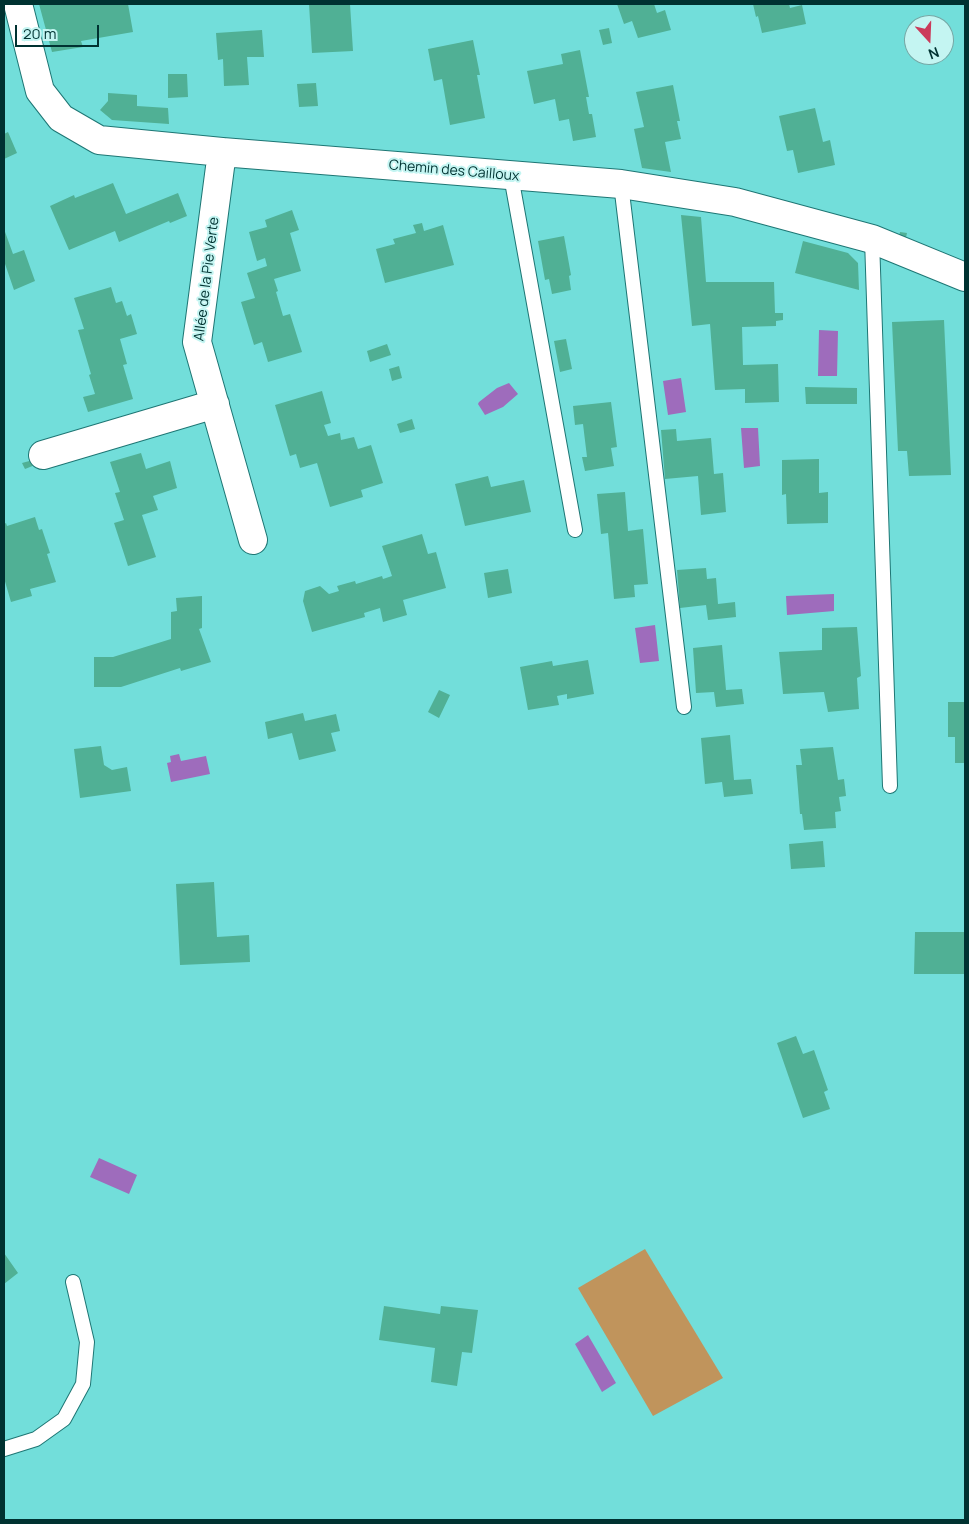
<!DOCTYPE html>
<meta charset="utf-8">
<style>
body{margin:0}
#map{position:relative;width:969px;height:1524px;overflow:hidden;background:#72deda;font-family:Manrope,sans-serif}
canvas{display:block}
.frame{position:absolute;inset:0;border:5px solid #003231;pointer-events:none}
.north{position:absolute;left:904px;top:15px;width:50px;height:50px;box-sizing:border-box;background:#c4f5f2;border:1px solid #76a7a5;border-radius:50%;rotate:160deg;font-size:14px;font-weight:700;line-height:20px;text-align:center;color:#003231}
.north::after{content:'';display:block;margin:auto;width:18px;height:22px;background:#cb3b5b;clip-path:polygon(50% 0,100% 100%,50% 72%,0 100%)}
.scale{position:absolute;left:15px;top:25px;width:84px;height:22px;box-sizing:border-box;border:2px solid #003231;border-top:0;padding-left:6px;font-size:15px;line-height:18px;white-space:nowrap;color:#003231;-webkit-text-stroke:4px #c4f5f2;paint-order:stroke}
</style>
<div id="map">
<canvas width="969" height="1524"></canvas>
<div class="frame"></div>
<div class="north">N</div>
<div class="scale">20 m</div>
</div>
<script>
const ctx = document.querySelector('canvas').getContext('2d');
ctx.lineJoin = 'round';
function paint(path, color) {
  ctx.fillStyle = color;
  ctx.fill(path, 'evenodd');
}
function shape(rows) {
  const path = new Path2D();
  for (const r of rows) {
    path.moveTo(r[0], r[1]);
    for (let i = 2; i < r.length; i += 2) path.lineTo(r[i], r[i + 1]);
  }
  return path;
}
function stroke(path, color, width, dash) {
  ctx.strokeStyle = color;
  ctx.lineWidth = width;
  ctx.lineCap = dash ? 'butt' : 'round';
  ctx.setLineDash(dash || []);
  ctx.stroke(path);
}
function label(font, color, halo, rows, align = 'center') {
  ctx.font = font + ' Manrope,sans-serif';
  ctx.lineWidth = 4;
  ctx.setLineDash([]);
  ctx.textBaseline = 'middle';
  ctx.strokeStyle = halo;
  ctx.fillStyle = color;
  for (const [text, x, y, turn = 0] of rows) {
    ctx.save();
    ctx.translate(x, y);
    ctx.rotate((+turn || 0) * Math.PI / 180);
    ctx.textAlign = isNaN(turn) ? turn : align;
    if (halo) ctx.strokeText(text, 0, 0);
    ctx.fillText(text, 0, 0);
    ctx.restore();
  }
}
const green = shape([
 [645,1249,723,1378,653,1416,578,1288]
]);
const water = shape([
 [819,330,838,331,837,376,818,376],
 [681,378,686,412,668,415,663,381],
 [509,383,518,394,503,407,485,415,478,404,479,402,497,388],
 [741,428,758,428,760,466,744,468],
 [834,594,834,611,787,615,786,596],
 [655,625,659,661,640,663,635,628],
 [179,754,181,761,206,756,210,774,171,782,167,763,171,762,170,756],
 [99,1158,137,1175,129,1194,90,1177],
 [588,1335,616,1383,602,1392,575,1344]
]);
const building = shape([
 [39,4,128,4,133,32,81,41,83,47,52,52],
 [309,4,350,4,353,51,312,53],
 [617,4,654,4,657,13,665,10,671,30,638,38,632,21,624,24],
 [753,4,789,4,790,8,802,5,806,24,762,33,758,16,756,17],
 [609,28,612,43,603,45,599,30],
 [262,30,264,57,247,57,249,85,224,86,223,59,218,60,216,33],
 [473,40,480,75,477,75,485,118,450,125,442,79,434,81,428,49],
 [580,50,589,97,586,97,589,114,592,114,596,137,573,141,569,119,559,121,555,99,534,104,527,71,563,64,561,54],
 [168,74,187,74,188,97,168,98],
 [316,83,318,106,299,107,297,84],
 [673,85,680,121,677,121,681,139,665,142,671,172,642,168,634,129,644,127,636,92],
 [108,93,137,95,137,106,168,108,169,124,112,120,100,110,108,101],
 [815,108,823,142,830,140,835,165,798,173,793,150,787,151,779,116],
 [8,132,17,153,4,159,4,134],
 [113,183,126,214,178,193,187,216,170,223,169,221,119,242,115,231,69,250,50,206,74,195,75,198],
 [292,210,299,230,290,233,301,271,274,279,278,291,276,292,283,316,290,314,302,352,268,362,262,342,254,345,241,302,255,298,247,273,267,266,265,258,257,261,249,232,267,227,265,220],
 [681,215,701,217,706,282,774,282,775,313,783,313,783,320,776,321,776,326,742,327,743,365,778,364,779,402,745,403,745,389,715,390,710,324,692,326],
 [422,223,424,231,443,225,454,265,385,283,376,249,395,244,393,239,416,233,413,225],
 [4,229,13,254,24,250,35,281,14,290,4,261],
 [900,232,907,233,905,242,898,240],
 [564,236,571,275,569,276,571,290,552,294,549,279,545,280,538,241],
 [803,241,848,253,858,263,859,290,795,273],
 [111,287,116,303,122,301,127,316,131,314,137,334,120,339,127,364,123,365,133,399,88,412,83,397,95,394,89,375,91,374,78,330,84,329,74,298],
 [944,320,951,475,909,476,907,451,898,451,892,322],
 [566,339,572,369,560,372,554,341],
 [387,344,391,355,370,362,367,351],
 [399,366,402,378,392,381,389,369],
 [805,387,857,388,857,404,806,404],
 [322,391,331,423,324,425,328,436,340,433,341,440,354,437,358,449,371,445,383,483,361,490,363,497,330,507,317,463,300,468,296,454,290,456,275,405],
 [611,402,617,447,611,448,614,466,585,471,582,457,587,457,583,424,575,425,573,406],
 [412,419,415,429,400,433,397,424],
 [676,429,677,441,711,438,714,474,723,473,726,512,701,515,698,476,665,479,661,430],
 [141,453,146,469,170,461,177,488,153,496,158,510,142,515,156,557,128,566,114,523,124,520,115,493,120,492,110,462],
 [819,459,819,493,828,492,828,523,787,524,786,494,782,495,782,460],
 [33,460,35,465,25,469,22,463],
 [488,476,491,487,524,480,531,512,465,526,455,484],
 [625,492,628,531,643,529,648,584,634,585,635,597,614,599,608,533,601,534,597,494],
 [35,517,39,530,42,529,50,553,47,554,56,582,30,589,32,596,11,602,4,578,4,524,6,523,7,526],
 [422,534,428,554,436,552,446,588,403,600,407,615,383,622,380,608,364,613,365,617,312,632,303,601,305,591,320,586,329,594,339,591,337,586,355,581,356,584,382,576,383,579,392,576,382,546],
 [706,568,707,579,716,578,718,604,735,602,736,617,708,620,706,605,680,608,677,570],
 [508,569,512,593,488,598,484,573],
 [202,596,202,628,199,629,211,662,181,671,180,668,121,687,94,687,94,657,113,657,171,639,171,612,177,611,176,598],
 [857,627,861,676,857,678,859,709,828,712,824,692,783,694,779,652,822,650,822,628],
 [722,645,726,690,742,689,744,704,716,707,714,692,696,693,693,648],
 [588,660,594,694,567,699,567,694,557,696,559,705,528,710,520,667,552,661,553,666],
 [439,690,450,695,439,718,428,712],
 [948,702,965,702,965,763,955,763,955,737,948,737],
 [303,713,305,721,336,714,340,731,331,733,336,751,299,760,292,733,268,739,265,722],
 [730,735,734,780,751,779,753,794,724,797,722,782,705,784,701,738],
 [101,746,104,765,112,770,127,767,131,791,80,798,74,749],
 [833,747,838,780,844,779,846,796,839,797,841,811,835,812,836,828,804,830,802,814,800,814,796,765,802,765,800,749],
 [823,841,825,867,791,869,789,844],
 [214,882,217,937,249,935,250,962,180,965,176,884],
 [915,932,965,932,965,974,914,974],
 [796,1036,803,1054,814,1050,828,1090,824,1092,830,1109,803,1118,777,1043],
 [4,1253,18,1273,4,1284],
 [384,1306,440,1314,441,1306,478,1310,472,1353,462,1352,457,1386,431,1382,435,1348,379,1340]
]);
const lane = shape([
 [511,176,575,530],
 [621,184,684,707],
 [872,239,890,786],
 [4,1449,36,1439,64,1419,83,1384,87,1342,73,1282]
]);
const street = shape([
 [18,4,40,91,61,118,99,140,222,152,621,184,735,202,872,239,965,277],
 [222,152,197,342,253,540],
 [43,455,215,404]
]);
const streetNames = [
 ["Chemin des Cailloux",454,171,5],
 ["Allée de la Pie Verte",207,279,-83]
];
paint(green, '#c0945c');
paint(water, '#9e6cbc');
paint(building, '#50b095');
stroke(lane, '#1e7674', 16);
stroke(street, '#1e7674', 30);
stroke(lane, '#fff', 14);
stroke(street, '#fff', 28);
label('14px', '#003231', '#c4f5f2', streetNames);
</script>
